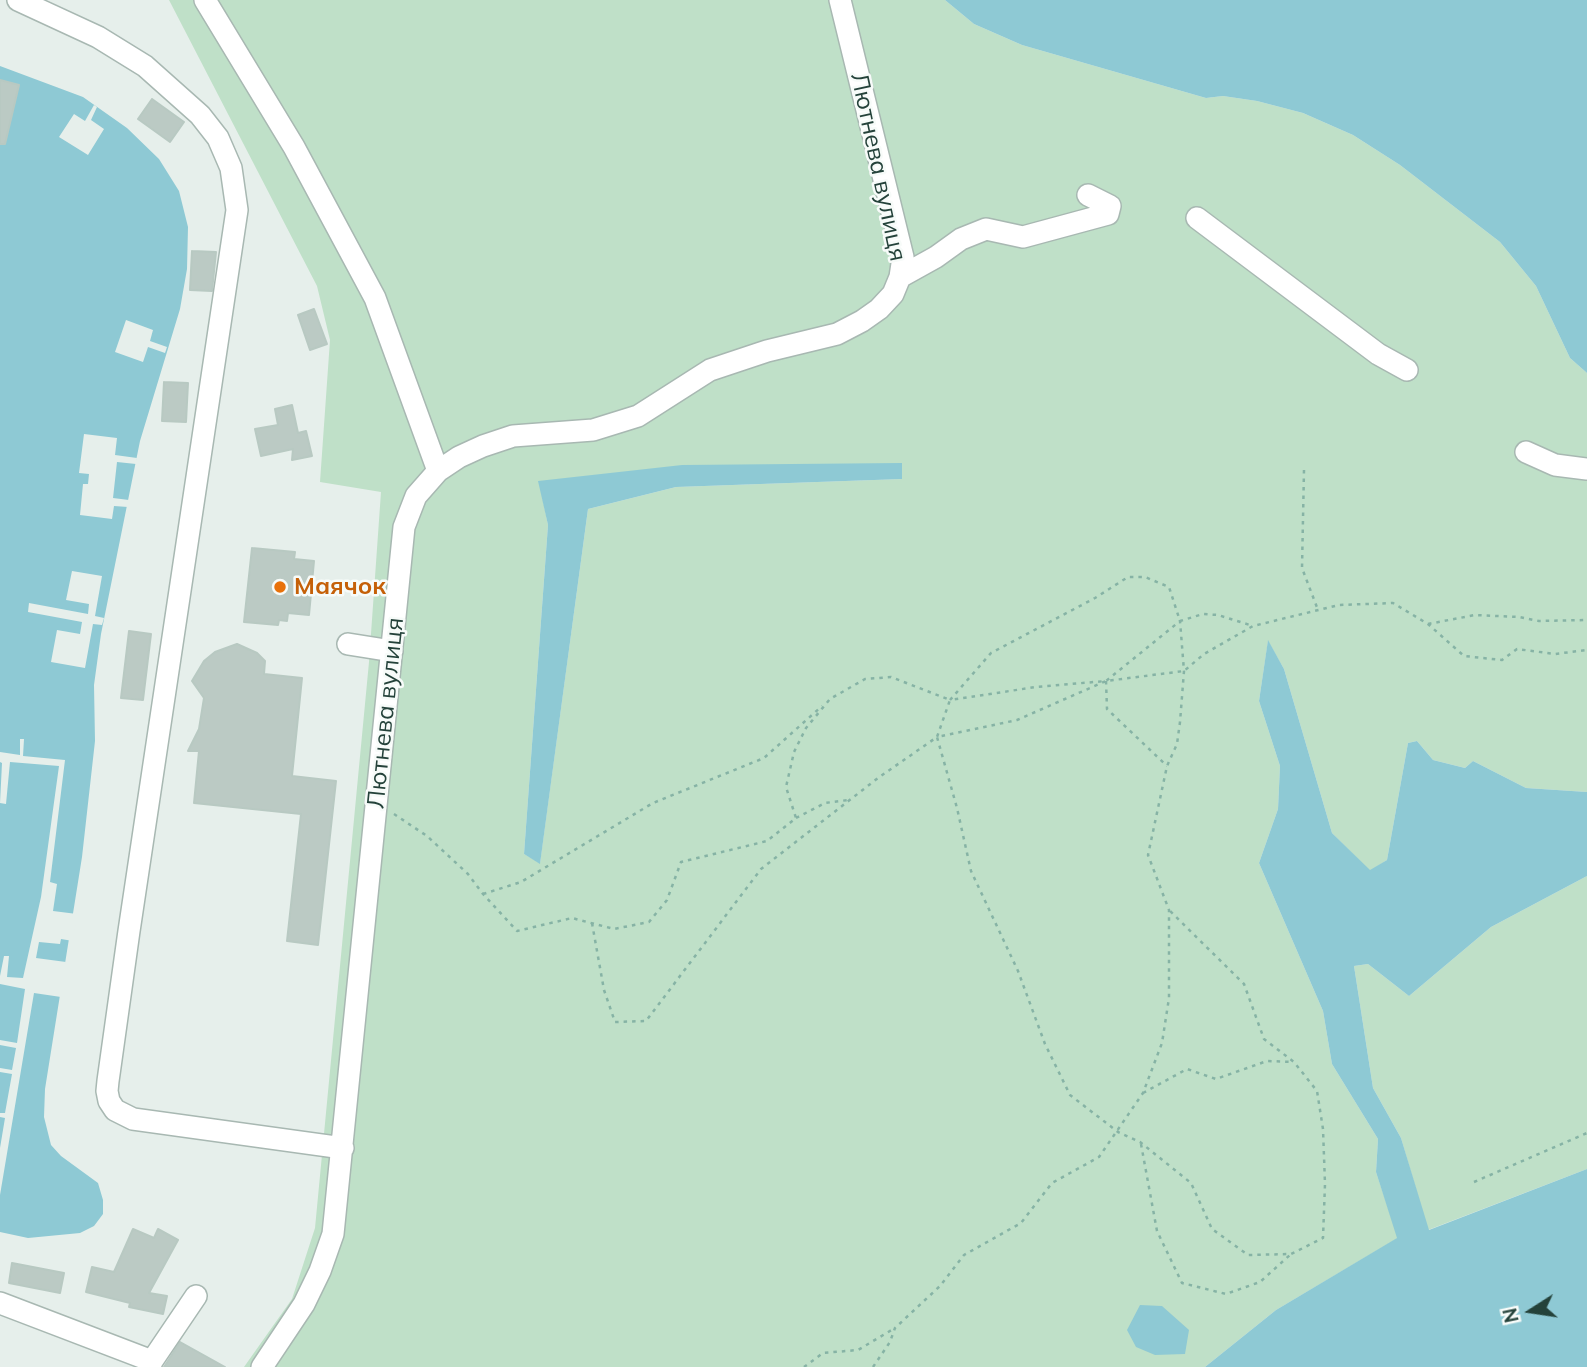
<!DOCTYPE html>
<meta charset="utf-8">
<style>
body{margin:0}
#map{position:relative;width:1587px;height:1367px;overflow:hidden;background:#e6efeb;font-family:Mulish,sans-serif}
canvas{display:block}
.north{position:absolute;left:1496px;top:1276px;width:70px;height:70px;-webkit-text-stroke:5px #f7fbf9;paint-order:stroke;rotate:258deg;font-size:19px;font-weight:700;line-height:28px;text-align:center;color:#24423a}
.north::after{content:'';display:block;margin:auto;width:24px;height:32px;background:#24423a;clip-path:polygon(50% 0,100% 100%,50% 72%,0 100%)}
</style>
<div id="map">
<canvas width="1587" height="1367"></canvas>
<div class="north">N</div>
</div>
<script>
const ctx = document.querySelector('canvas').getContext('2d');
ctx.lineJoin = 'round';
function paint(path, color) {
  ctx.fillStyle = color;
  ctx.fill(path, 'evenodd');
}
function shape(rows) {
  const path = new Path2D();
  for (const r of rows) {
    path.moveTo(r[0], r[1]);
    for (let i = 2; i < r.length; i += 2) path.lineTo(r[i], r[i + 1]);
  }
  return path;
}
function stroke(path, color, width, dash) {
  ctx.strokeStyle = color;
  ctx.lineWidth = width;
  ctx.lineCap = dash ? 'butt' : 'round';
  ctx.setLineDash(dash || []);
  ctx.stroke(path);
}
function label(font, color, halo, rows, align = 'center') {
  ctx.font = font + ' Mulish,sans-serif';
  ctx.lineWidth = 5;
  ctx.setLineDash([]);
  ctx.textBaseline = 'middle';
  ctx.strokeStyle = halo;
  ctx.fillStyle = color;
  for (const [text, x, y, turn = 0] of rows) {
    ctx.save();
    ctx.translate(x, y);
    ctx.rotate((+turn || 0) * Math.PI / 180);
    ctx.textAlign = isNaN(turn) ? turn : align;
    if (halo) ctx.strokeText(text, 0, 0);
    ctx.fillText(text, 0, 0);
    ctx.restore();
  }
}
const green = shape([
 [169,0,945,0,974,24,1022,45,1206,98,1223,96,1257,101,1303,113,1353,135,1400,165,1500,242,1536,286,1570,358,1587,373,1587,792,1526,788,1473,761,1465,768,1433,760,1417,741,1408,743,1387,860,1370,871,1332,833,1284,669,1268,641,1259,701,1280,766,1278,809,1259,863,1323,1011,1332,1064,1378,1139,1376,1172,1398,1238,1276,1310,1205,1367,244,1367,292,1299,315,1228,369,662,381,492,320,482,330,340,317,286],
 [902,479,676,487,588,509,540,863,524,854,548,525,539,481],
 [1587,876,1587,1169,1428,1230,1401,1138,1373,1088,1354,966,1368,964,1409,996,1491,927]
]);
const water = shape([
 [945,0,1587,0,1587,373,1570,358,1536,286,1500,242,1400,165,1353,135,1303,113,1257,101,1223,96,1206,98,1022,45,974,24],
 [0,66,83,97,127,128,159,159,179,191,188,227,187,269,180,309,140,441,101,634,94,685,95,741,82,857,45,1089,44,1117,51,1145,61,1156,98,1183,103,1200,103,1214,94,1226,80,1233,28,1238,0,1232],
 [902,463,902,479,676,487,588,509,540,864,524,854,548,525,538,481,682,465],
 [1268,640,1284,669,1332,833,1370,870,1387,860,1408,743,1417,741,1433,760,1465,768,1473,761,1526,788,1587,792,1587,876,1491,927,1409,996,1368,964,1354,966,1373,1088,1401,1138,1429,1230,1587,1169,1587,1367,1205,1367,1276,1310,1397,1238,1376,1172,1378,1139,1332,1064,1323,1011,1259,863,1278,809,1280,766,1259,701],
 [1140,1305,1162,1306,1189,1330,1185,1354,1155,1355,1136,1347,1127,1330]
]);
const pier = shape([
 [94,105,97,107,91,120,104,129,88,155,59,137,74,114,85,121],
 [126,320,153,330,150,341,167,347,165,353,148,347,143,362,115,352],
 [84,434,117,438,115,455,137,458,136,464,117,462,113,498,129,500,128,507,114,506,112,519,80,515,83,484,88,484,89,474,79,473],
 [72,571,102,576,95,616,104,618,102,625,93,624,85,668,51,662,57,630,80,634,82,622,28,612,29,603,88,614,89,604,66,600],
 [20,739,24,739,23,756,65,760,50,882,57,884,53,911,77,914,73,941,61,939,60,944,39,942,36,958,66,962,61,997,34,993,0,1195,0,1148,5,1118,0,1117,0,1113,5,1113,12,1074,0,1072,0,1068,12,1070,16,1048,0,1045,0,1040,17,1043,25,989,0,984,0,976,4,956,9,956,7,977,23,978,41,897,59,766,10,762,6,804,0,803,2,763,0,762,0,752,20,755]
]);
const building = shape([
 [0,80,19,85,5,144,0,144,0,80],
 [152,99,184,122,170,142,138,119,152,99],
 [192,251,216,252,212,291,190,290,192,251],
 [314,309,327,344,310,350,298,315,314,309],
 [164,382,188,383,186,422,162,421,164,382],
 [292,405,298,433,306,431,312,456,292,460,293,449,261,456,255,429,278,425,275,409,292,405],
 [252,548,295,552,294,559,314,561,309,615,288,613,287,621,279,620,278,625,244,622,252,548],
 [129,631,151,634,143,700,121,698,129,631],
 [237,644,257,653,265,661,264,674,302,678,292,776,336,781,318,945,287,941,301,814,194,803,199,751,188,751,199,729,204,698,192,681,204,661,215,652,237,644],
 [133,1229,154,1238,158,1229,178,1240,149,1293,167,1296,163,1314,129,1307,130,1303,86,1292,92,1267,114,1272,133,1229],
 [12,1263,64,1273,60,1293,9,1283,12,1263],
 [180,1342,225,1367,164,1367,180,1342]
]);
const path = shape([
 [1304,470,1302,568,1318,610],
 [1428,624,1475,615,1519,617,1539,621,1587,620],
 [1106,681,1107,709,1167,766],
 [950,700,991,653,1095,598,1128,577,1145,577,1169,587,1180,621,1203,614,1218,615,1253,626],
 [394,814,427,836,468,874,483,894,517,931,572,918,614,929,649,922,667,900,681,862,767,841,796,818,786,787,794,752,806,728,830,699,865,679,891,677,950,700,937,737,1017,720,1106,681,1184,671,1204,654,1253,626,1339,605,1393,603,1428,624,1464,656,1502,660,1517,649,1555,654,1587,650],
 [796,818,825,803,848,800],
 [483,894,521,882,653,803,764,758,822,706],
 [592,923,604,990,615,1022,646,1021,761,869,878,778,937,737,957,808,971,871,1018,971,1045,1044,1070,1095,1118,1132,1140,1142,1191,1183,1212,1229,1248,1255,1291,1254,1323,1238,1325,1184,1323,1129,1317,1091,1294,1062,1264,1039,1244,984,1169,910],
 [1143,1093,1187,1069,1216,1079,1267,1061,1293,1062],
 [1141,1144,1157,1231,1182,1283,1226,1294,1260,1282,1291,1254],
 [1474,1182,1587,1133],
 [804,1367,823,1353,858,1350,895,1328],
 [873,1367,890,1342,895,1328,940,1286,964,1255,1021,1223,1052,1183,1099,1157,1143,1093,1162,1043,1169,998,1169,910,1148,855,1167,766,1177,744,1180,722,1184,671,1180,621,1106,681,1036,687,950,700]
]);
const minor = shape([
 [18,0,98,37,145,66,200,115,218,138,231,168,237,210,129,931,108,1081,107,1091,109,1101,115,1110,133,1119,343,1148],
 [205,0,294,147,375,298,438,471],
 [1197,218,1378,354,1407,370],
 [900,277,936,257,961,239,986,229,1023,237,1108,214,1110,206,1088,195],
 [1526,452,1555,465,1587,469],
 [348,644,392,651],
 [0,1303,152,1361,150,1367],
 [152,1361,196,1296],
 [262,1367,304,1304,320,1271,333,1234,404,527,416,496,438,471,459,457,483,446,513,436,593,430,638,416,710,370,767,351,837,334,862,321,879,309,893,294,900,277,903,257,840,0]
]);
const markers = [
 [280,587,7,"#e8710a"]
];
const streetNames = [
 ["Лютнева вулиця",878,167,78],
 ["Лютнева вулиця",386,713,-84]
];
const foodNames = [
 ["Маячок",294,587]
];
paint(green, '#bfe0c8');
paint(water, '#8ec9d4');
paint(pier, '#e6efeb');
paint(building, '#bbcac4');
stroke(building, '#b8c9c2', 2);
stroke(minor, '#a8b8b2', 24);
stroke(path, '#86b3a5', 2.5, [3.5, 5]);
stroke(minor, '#fff', 21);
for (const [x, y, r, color] of markers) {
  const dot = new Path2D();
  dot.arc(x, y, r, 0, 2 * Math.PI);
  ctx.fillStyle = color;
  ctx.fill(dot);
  stroke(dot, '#f7fbf9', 2.5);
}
label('24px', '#24423a', '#f7fbf9', streetNames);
label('bold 24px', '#c56008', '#f7fbf9', foodNames, 'left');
</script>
